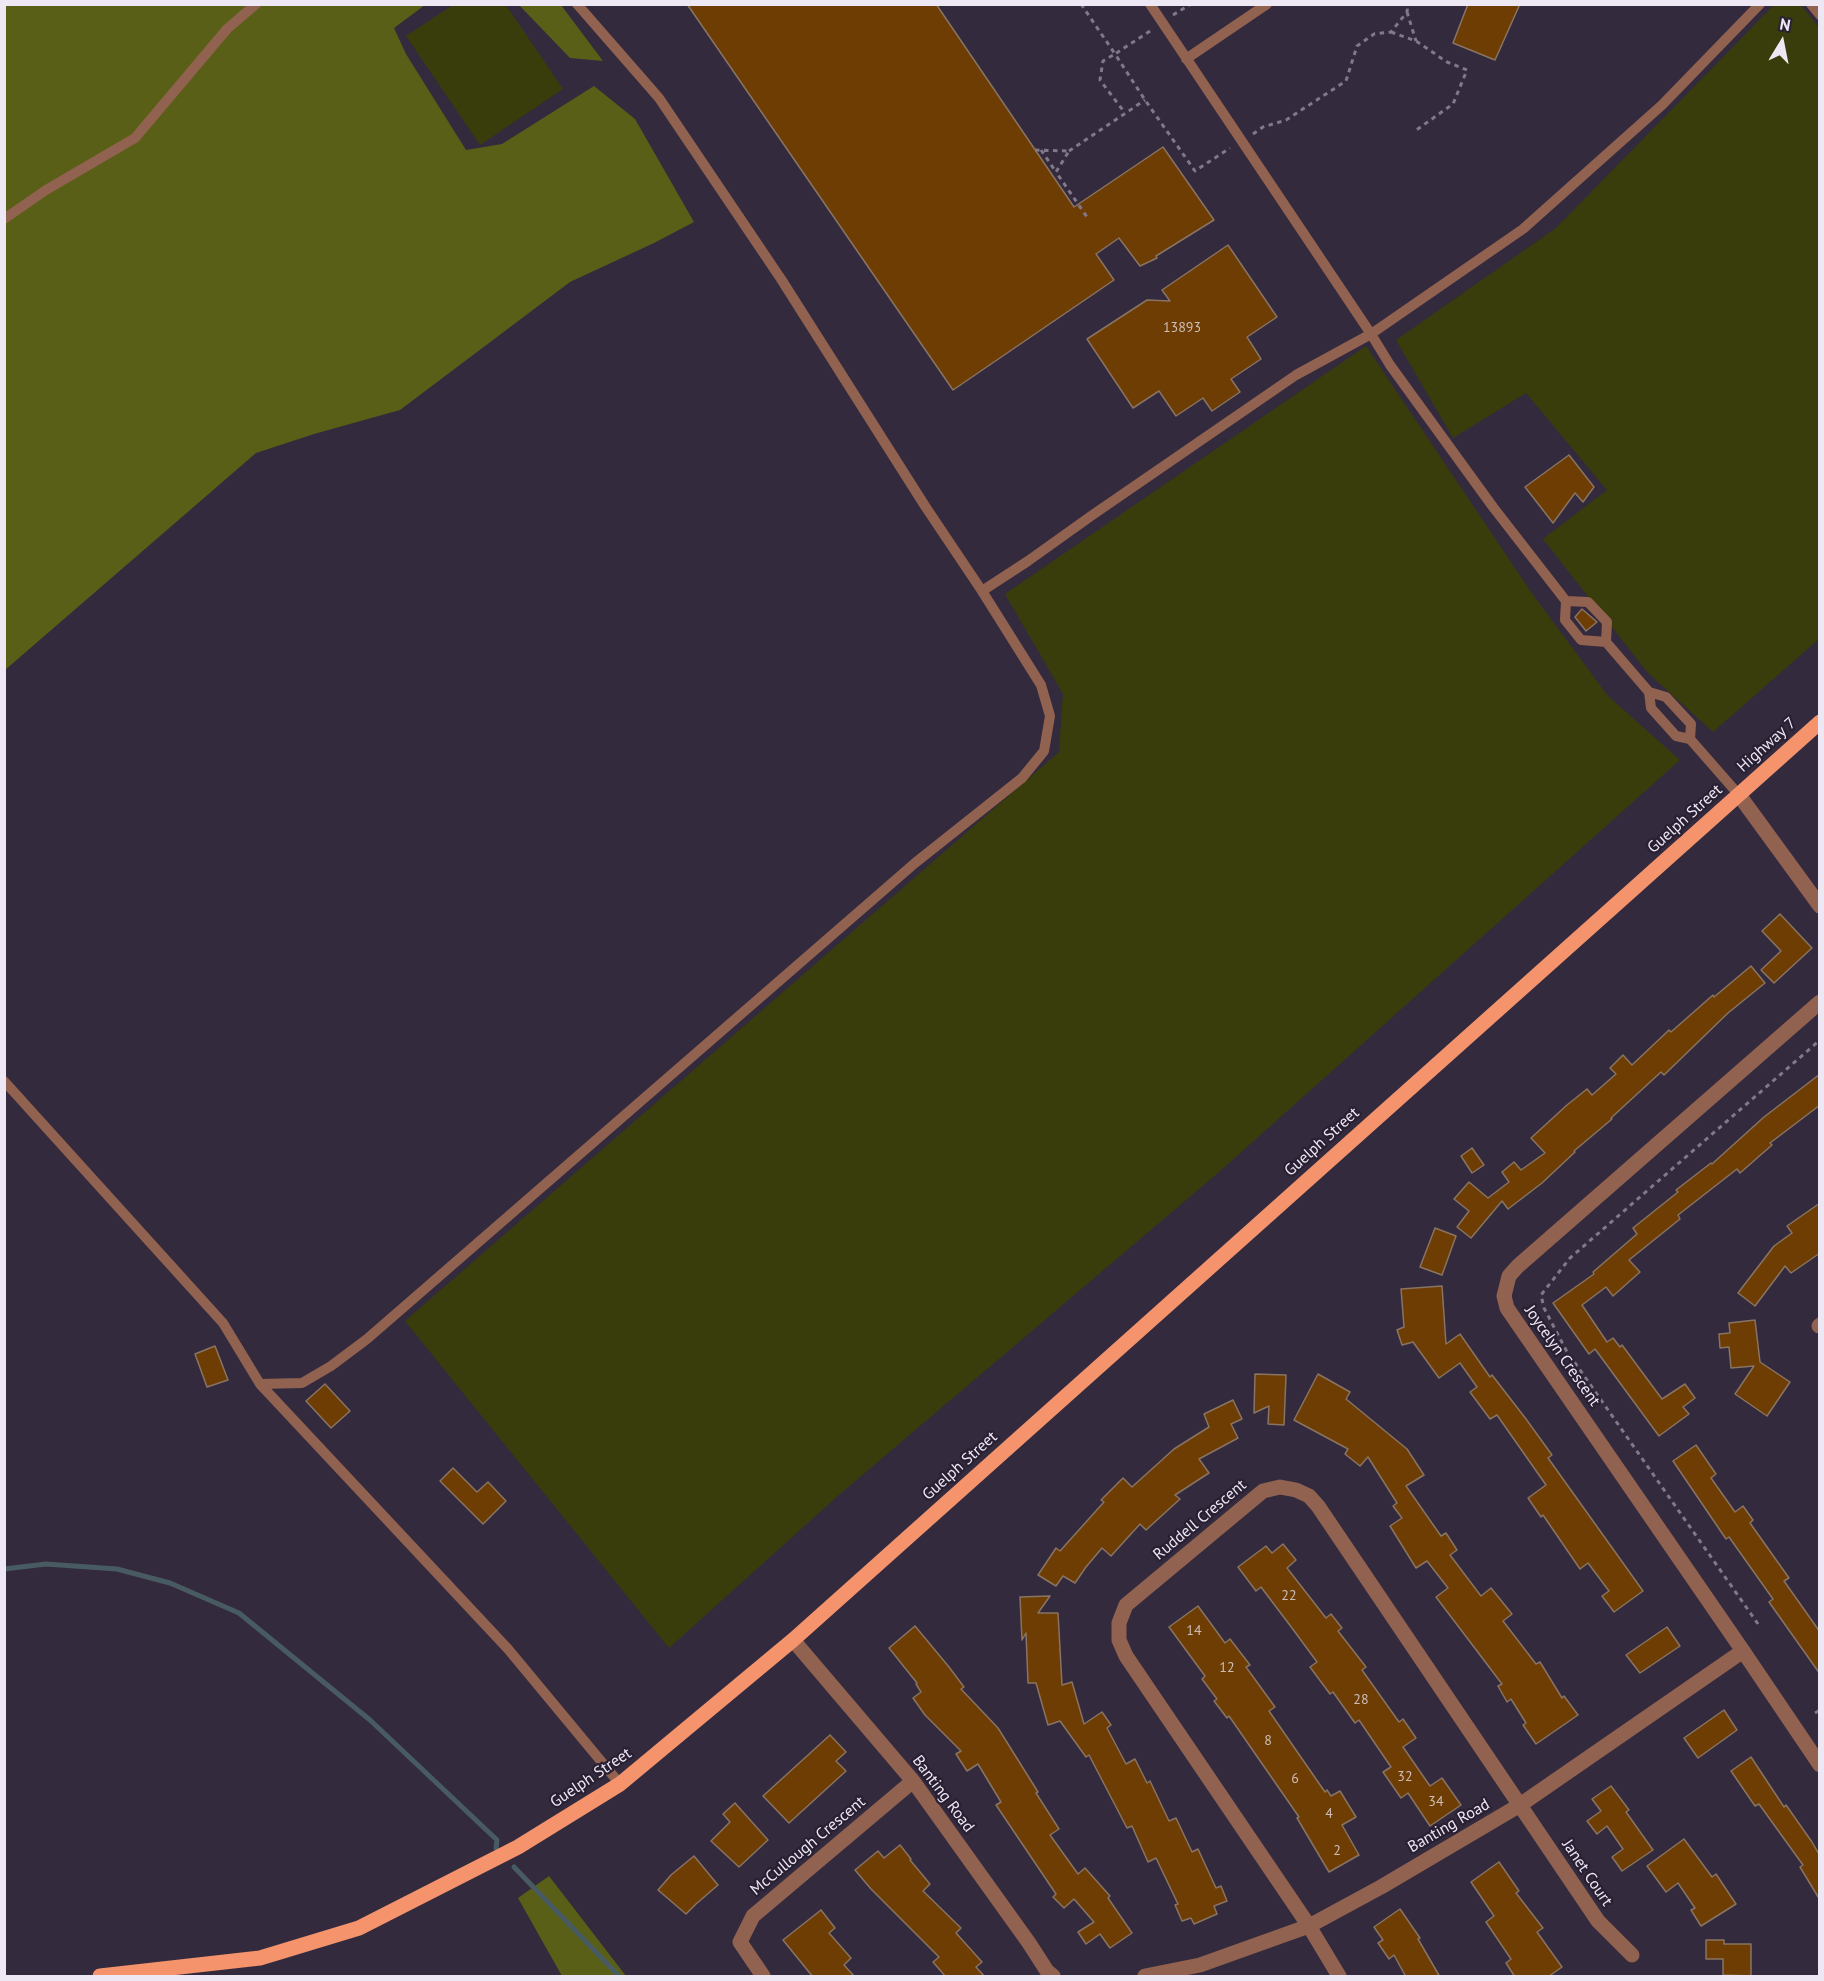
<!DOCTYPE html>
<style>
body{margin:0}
#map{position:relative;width:1824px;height:1981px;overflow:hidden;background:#332a3d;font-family:"PT Sans",sans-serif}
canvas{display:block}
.frame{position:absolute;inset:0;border:6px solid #eee8f4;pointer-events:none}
.north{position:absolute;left:1752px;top:12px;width:60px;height:60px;-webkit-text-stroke:4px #292033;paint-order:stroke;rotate:10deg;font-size:16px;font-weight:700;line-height:24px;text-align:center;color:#eee8f4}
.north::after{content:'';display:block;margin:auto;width:21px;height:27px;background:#eee8f4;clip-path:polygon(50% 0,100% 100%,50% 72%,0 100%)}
</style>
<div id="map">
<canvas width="1824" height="1981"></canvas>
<div class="frame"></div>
<div class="north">N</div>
</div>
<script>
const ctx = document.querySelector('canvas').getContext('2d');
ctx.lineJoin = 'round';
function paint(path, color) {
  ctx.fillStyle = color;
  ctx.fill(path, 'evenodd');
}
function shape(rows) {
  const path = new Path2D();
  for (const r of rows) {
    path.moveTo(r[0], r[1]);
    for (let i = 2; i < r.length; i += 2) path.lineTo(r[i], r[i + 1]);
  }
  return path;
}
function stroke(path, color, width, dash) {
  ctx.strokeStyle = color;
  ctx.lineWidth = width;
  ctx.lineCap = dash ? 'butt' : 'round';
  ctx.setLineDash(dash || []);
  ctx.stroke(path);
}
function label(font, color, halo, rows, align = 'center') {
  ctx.font = font + ' "PT Sans",sans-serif';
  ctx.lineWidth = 4.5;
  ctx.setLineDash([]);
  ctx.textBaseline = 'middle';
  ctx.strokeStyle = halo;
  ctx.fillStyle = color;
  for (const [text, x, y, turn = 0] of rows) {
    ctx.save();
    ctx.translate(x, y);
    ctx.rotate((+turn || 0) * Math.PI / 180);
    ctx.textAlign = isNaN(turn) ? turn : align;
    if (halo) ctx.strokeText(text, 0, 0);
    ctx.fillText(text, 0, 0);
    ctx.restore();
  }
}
const green = shape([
 [453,5,506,5,563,89,480,145,406,36],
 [1774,5,1801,5,1820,29,1819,639,1713,732,1648,673,1543,539,1607,490,1526,393,1453,438,1396,340,1556,228],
 [1366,346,1531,592,1608,696,1680,760,1219,1172,840,1494,669,1648,405,1321,1059,752,1063,694,1005,594]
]);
const forest = shape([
 [5,5,425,5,394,28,406,54,466,150,502,144,594,86,635,119,694,222,654,243,570,282,400,410,314,434,256,453,5,670],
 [519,5,561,5,603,61,570,58],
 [549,1876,626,1976,562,1976,518,1898]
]);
const stream = shape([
 [4,1569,46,1564,117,1569,170,1583,239,1613,370,1720,497,1840,496,1848],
 [514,1867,619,1976]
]);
const building = shape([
 [687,4,936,4,1074,207,1163,147,1214,220,1156,256,1157,258,1140,266,1119,238,1096,254,1114,280,953,390,687,4],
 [1468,4,1520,4,1495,60,1453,43,1468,4],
 [1228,245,1277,317,1247,337,1261,359,1231,379,1240,392,1212,411,1203,398,1176,416,1159,391,1133,408,1087,339,1147,300,1170,301,1162,290,1228,245],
 [1569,455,1594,487,1583,502,1575,493,1553,523,1525,487,1569,455],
 [1582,609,1597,622,1586,631,1575,617,1582,609],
 [1780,914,1812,948,1774,983,1761,970,1781,951,1762,931,1780,914],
 [1751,966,1765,983,1728,1013,1664,1075,1661,1072,1611,1118,1612,1119,1574,1151,1575,1152,1542,1183,1508,1209,1502,1201,1471,1238,1457,1227,1469,1211,1454,1199,1469,1182,1488,1198,1509,1182,1502,1172,1514,1162,1521,1170,1545,1153,1531,1138,1567,1105,1587,1089,1592,1095,1616,1074,1610,1068,1623,1055,1632,1065,1669,1030,1671,1032,1713,995,1714,997,1751,966],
 [1820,1074,1820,1105,1770,1143,1772,1145,1740,1173,1737,1169,1678,1215,1680,1219,1629,1260,1640,1272,1613,1296,1606,1287,1582,1305,1607,1342,1613,1338,1620,1347,1622,1345,1662,1399,1685,1384,1695,1398,1683,1407,1689,1414,1659,1436,1595,1349,1589,1354,1553,1303,1594,1274,1593,1272,1637,1234,1633,1228,1678,1192,1676,1190,1711,1163,1712,1164,1764,1117,1820,1074],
 [1472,1148,1484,1165,1472,1173,1461,1156,1472,1148],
 [1820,1203,1820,1253,1791,1273,1785,1266,1755,1306,1738,1293,1774,1246,1792,1233,1787,1226,1820,1203],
 [1435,1228,1456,1236,1442,1275,1420,1267,1435,1228],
 [1442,1286,1446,1344,1460,1334,1490,1377,1492,1375,1526,1419,1552,1455,1548,1458,1643,1591,1614,1612,1602,1596,1609,1591,1588,1563,1580,1569,1543,1515,1541,1517,1528,1498,1546,1485,1497,1415,1490,1419,1470,1392,1477,1387,1460,1363,1439,1378,1413,1342,1402,1345,1397,1330,1404,1327,1401,1289,1442,1286],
 [1755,1320,1760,1362,1790,1382,1767,1416,1735,1394,1754,1366,1731,1368,1729,1347,1720,1348,1719,1334,1730,1333,1729,1323,1755,1320],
 [215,1346,228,1380,207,1387,195,1354,215,1346],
 [1255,1374,1286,1375,1284,1425,1268,1424,1269,1406,1254,1413,1255,1374],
 [1318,1374,1350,1392,1346,1399,1407,1449,1424,1475,1406,1486,1441,1536,1446,1533,1457,1550,1450,1555,1481,1596,1491,1588,1512,1614,1503,1621,1536,1664,1540,1662,1562,1698,1564,1696,1578,1715,1536,1744,1523,1725,1526,1723,1511,1699,1507,1702,1498,1686,1502,1684,1436,1597,1448,1588,1427,1561,1416,1568,1390,1526,1402,1518,1393,1506,1397,1503,1368,1457,1360,1466,1345,1454,1348,1449,1294,1420,1318,1374],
 [325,1384,350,1411,331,1428,306,1401,325,1384],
 [1233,1400,1242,1419,1231,1424,1238,1438,1199,1459,1209,1473,1175,1495,1180,1499,1146,1530,1140,1524,1111,1556,1102,1548,1086,1567,1075,1583,1063,1576,1056,1586,1038,1575,1056,1548,1060,1551,1104,1502,1101,1500,1123,1478,1132,1487,1174,1449,1209,1427,1204,1414,1233,1400],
 [1696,1445,1716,1474,1711,1478,1735,1512,1743,1506,1753,1520,1750,1523,1789,1578,1784,1581,1820,1632,1820,1674,1769,1602,1773,1599,1729,1537,1726,1539,1673,1461,1696,1445],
 [453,1468,477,1492,488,1482,506,1501,483,1524,440,1481,453,1468],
 [1283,1544,1296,1560,1287,1568,1326,1618,1331,1614,1342,1628,1338,1631,1366,1667,1362,1670,1399,1722,1403,1719,1416,1738,1403,1747,1430,1786,1442,1778,1461,1805,1430,1826,1408,1793,1401,1798,1383,1772,1391,1767,1359,1720,1355,1723,1333,1692,1330,1694,1310,1667,1317,1662,1292,1628,1261,1587,1256,1591,1238,1567,1266,1546,1272,1553,1283,1544],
 [1050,1596,1038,1613,1058,1613,1062,1685,1072,1682,1084,1724,1102,1712,1111,1725,1107,1728,1126,1764,1135,1759,1147,1783,1150,1781,1169,1821,1176,1818,1192,1852,1198,1849,1216,1888,1221,1886,1227,1901,1214,1906,1217,1914,1194,1924,1191,1918,1182,1921,1175,1905,1178,1904,1156,1858,1148,1862,1132,1826,1127,1828,1089,1755,1086,1757,1060,1721,1048,1725,1036,1683,1028,1683,1026,1633,1022,1640,1020,1597,1050,1596],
 [1198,1606,1225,1643,1230,1639,1250,1665,1246,1667,1275,1707,1269,1711,1325,1792,1327,1790,1331,1796,1340,1791,1356,1817,1342,1825,1359,1855,1329,1872,1297,1818,1299,1817,1229,1716,1227,1718,1214,1701,1217,1699,1202,1679,1205,1676,1169,1627,1198,1606],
 [915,1626,949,1667,964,1687,961,1689,998,1728,1038,1792,1036,1793,1059,1829,1050,1835,1078,1874,1085,1868,1110,1896,1108,1898,1132,1933,1110,1948,1100,1934,1086,1944,1078,1932,1094,1922,1074,1899,1064,1908,1053,1897,1056,1894,996,1805,1001,1802,978,1764,967,1771,956,1754,961,1751,925,1715,913,1698,921,1692,916,1684,917,1683,889,1648,915,1626],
 [1667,1627,1680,1646,1640,1673,1626,1655,1667,1627],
 [1724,1710,1737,1730,1698,1758,1684,1738,1724,1710],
 [830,1735,846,1752,836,1761,846,1771,789,1823,763,1796,830,1735],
 [1751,1757,1784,1807,1786,1805,1812,1842,1820,1856,1820,1900,1800,1867,1803,1865,1759,1804,1755,1806,1731,1771,1751,1757],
 [1611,1786,1629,1810,1626,1812,1653,1850,1622,1871,1612,1857,1623,1849,1607,1826,1597,1834,1587,1821,1601,1811,1592,1799,1611,1786],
 [735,1803,768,1840,739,1867,711,1841,730,1822,723,1814,735,1803],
 [1684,1839,1712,1877,1716,1874,1736,1904,1701,1926,1691,1910,1695,1908,1678,1883,1666,1892,1647,1866,1684,1839],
 [900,1845,911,1859,910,1860,930,1884,923,1891,961,1928,956,1933,982,1962,976,1967,985,1977,946,1977,933,1962,939,1957,871,1889,855,1870,878,1851,884,1858,900,1845],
 [694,1856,718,1885,696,1904,686,1914,658,1890,671,1875,694,1856],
 [1499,1862,1519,1891,1516,1893,1543,1928,1537,1932,1562,1967,1548,1977,1515,1977,1506,1963,1511,1959,1486,1922,1494,1916,1471,1882,1499,1862],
 [1400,1909,1420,1938,1418,1939,1440,1977,1406,1977,1394,1955,1389,1959,1378,1943,1383,1940,1374,1927,1400,1909],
 [821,1910,835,1928,829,1933,851,1958,844,1965,855,1977,813,1977,783,1940,821,1910],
 [1706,1940,1724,1940,1724,1944,1751,1944,1751,1976,1723,1975,1723,1959,1706,1959,1706,1940]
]);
const path = shape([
 [1081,4,1115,54,1103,61,1100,80,1125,113],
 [1407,12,1416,41],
 [1173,15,1191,4],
 [1150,31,1115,54,1145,100,1195,171,1230,148],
 [1391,32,1416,41,1447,62,1467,70,1453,104,1415,131],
 [1253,134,1263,127,1286,120,1346,81,1357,46,1374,34,1391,32,1407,12,1408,4],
 [1035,150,1069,151,1056,172,1087,217],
 [1041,150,1056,172],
 [1069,151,1145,100],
 [1758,1624,1566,1350,1544,1308,1541,1295,1570,1258,1820,1040],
 [1815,1713,1820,1710]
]);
const service = shape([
 [577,4,659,98,781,279,925,506,982,591,1028,561,1091,516,1296,375,1371,334,1523,229,1662,105,1760,4],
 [1150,4,1371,334,1390,365,1493,507,1566,601,1565,620,1581,640,1606,642],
 [1811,4,1820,15],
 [1186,59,1267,4],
 [4,219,46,190,135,138,227,29,256,4],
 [1566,601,1588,602,1607,622,1606,642,1649,692,1666,697,1691,724,1690,739],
 [1649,692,1651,708,1676,736,1690,739,1739,795],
 [4,1081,223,1323,260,1384,302,1383,331,1366,367,1339,915,863,1022,778,1044,751,1050,716,1041,685,982,591],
 [260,1384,508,1649,620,1784]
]);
const minor = shape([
 [1739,795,1820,906],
 [1820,1002,1518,1266,1509,1276,1504,1296,1507,1308,1743,1651,1820,1765],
 [1819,1326,1820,1325],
 [793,1640,913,1781,1029,1943,1047,1971,1053,1976],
 [763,1976,740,1942,753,1916,913,1781],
 [1145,1976,1200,1965,1309,1926,1381,1887,1520,1805,1743,1651],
 [1339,1976,1309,1926,1126,1656,1119,1640,1119,1623,1126,1605,1263,1491,1280,1487,1296,1490,1309,1496,1318,1506,1598,1921,1632,1955]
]);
const primary = shape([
 [100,1976,260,1958,359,1928,518,1847,620,1784,793,1640,1820,722]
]);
const numberNames = [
 ["13893",1182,328],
 ["22",1289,1596],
 ["14",1194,1631],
 ["12",1227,1668],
 ["28",1361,1700],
 ["8",1268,1741],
 ["32",1405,1777],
 ["6",1295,1779],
 ["34",1436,1802],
 ["4",1329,1814],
 ["2",1337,1851]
];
const streetNames = [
 ["Highway 7",1767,745,-42],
 ["Guelph Street",1685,819,-42],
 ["Guelph Street",1322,1142,-42],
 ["Joycelyn Crescent",1562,1356,55],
 ["Guelph Street",960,1466,-42],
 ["Ruddell Crescent",1200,1520,-40],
 ["Guelph Street",591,1778,-34],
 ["Banting Road",943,1794,53],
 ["Banting Road",1449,1826,-30],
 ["McCullough Crescent",808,1846,-40],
 ["Janet Court",1587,1873,56]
];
paint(green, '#393d0b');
paint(forest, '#595f17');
stroke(stream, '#485b63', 5);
paint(building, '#6d3d03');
stroke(building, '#897463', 1.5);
stroke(path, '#817989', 3, [4.5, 4.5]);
stroke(service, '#926250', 10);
stroke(minor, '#926250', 15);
stroke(primary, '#f4936c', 15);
label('14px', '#cebdb8', null, numberNames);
label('16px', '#eee8f4', '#292033', streetNames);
</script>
